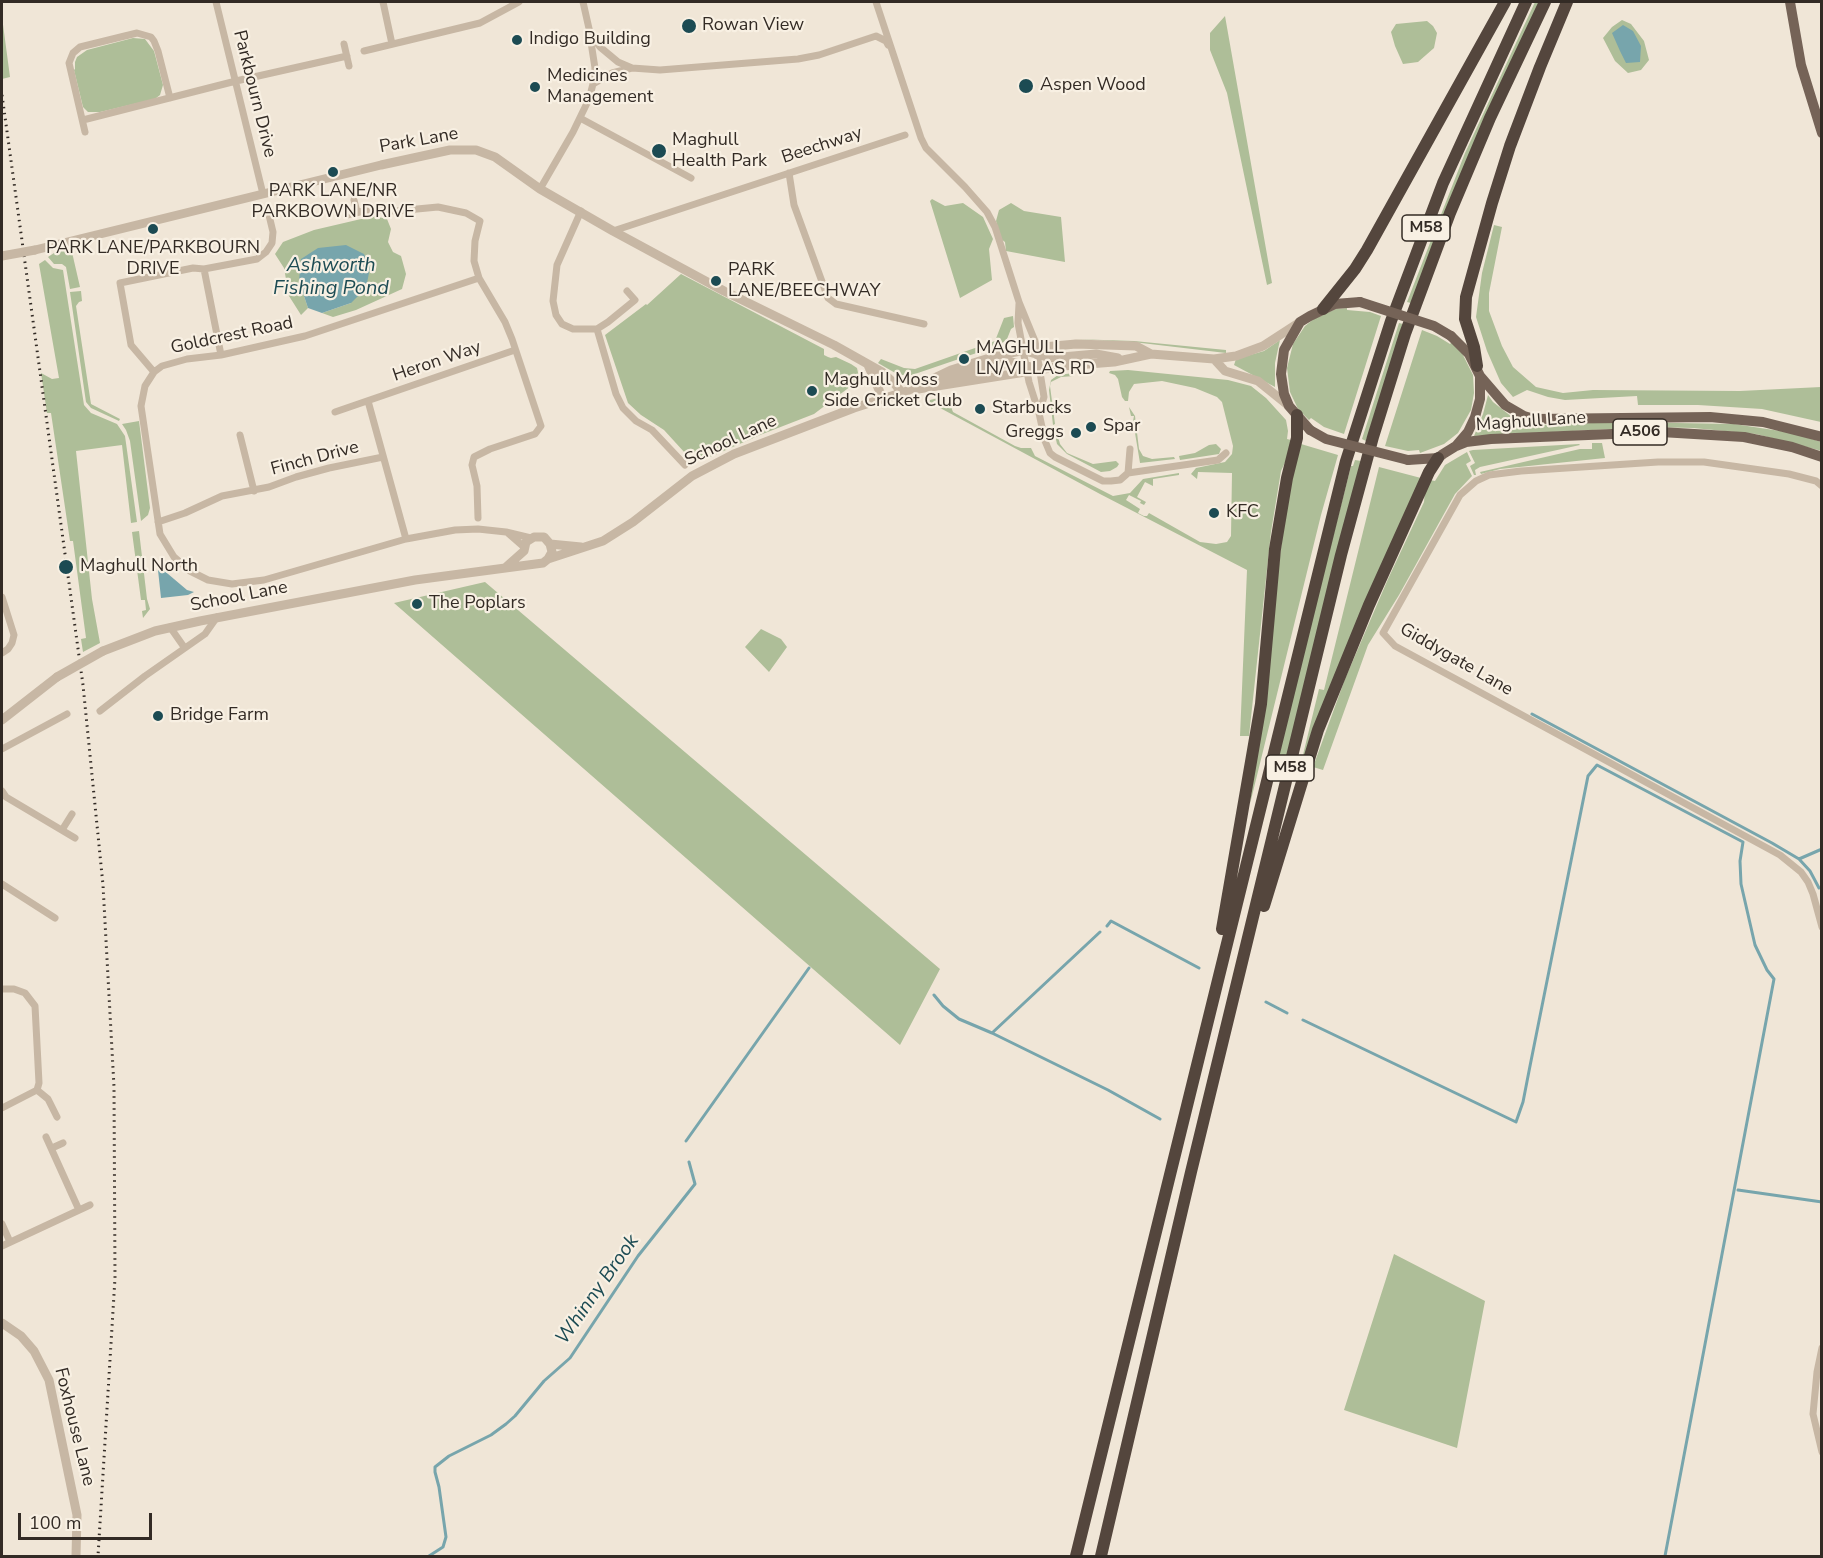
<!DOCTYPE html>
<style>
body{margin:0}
#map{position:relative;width:1823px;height:1558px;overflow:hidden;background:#f0e6d7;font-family:"Nunito Sans",sans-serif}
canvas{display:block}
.frame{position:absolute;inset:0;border:3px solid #332b25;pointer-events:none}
.scale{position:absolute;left:18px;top:1513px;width:134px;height:27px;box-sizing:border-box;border:3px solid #332b25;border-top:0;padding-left:8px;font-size:18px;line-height:21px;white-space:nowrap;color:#332b25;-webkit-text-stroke:4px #f8f0e3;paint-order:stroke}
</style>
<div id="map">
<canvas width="1823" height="1558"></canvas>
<div class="frame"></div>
<div class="scale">100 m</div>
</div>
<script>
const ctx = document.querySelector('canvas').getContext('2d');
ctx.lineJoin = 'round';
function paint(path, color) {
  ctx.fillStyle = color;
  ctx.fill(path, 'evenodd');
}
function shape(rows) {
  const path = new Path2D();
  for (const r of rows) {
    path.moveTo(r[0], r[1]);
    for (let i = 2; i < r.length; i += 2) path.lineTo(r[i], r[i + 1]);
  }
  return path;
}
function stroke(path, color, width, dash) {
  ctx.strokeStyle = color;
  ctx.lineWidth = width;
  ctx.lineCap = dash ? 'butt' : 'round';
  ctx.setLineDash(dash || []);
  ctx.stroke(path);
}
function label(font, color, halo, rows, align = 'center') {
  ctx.font = font + ' "Nunito Sans",sans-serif';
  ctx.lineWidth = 4.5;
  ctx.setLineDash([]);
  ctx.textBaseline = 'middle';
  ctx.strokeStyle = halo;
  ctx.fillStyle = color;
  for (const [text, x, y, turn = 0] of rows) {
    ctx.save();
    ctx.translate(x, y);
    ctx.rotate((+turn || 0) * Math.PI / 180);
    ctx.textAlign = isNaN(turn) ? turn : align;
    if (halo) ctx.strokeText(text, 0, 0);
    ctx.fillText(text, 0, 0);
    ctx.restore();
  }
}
const green = shape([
 [1535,2,1540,2,1411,303,1407,302,1465,153],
 [1225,16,1272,283,1267,285,1227,93,1210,50,1210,33],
 [2,17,10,77,2,79],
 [1622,20,1631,24,1644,41,1649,60,1641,70,1628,73,1615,61,1603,38,1612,27],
 [1427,21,1433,26,1437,33,1434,48,1418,62,1403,64,1395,46,1391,32,1396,24],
 [133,38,145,39,154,51,163,85,160,95,155,99,100,112,88,112,83,107,74,70,75,69,75,62,77,57,87,50],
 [932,199,945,206,963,203,983,217,993,239,989,249,992,280,960,298,930,201],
 [1011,203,1024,211,1061,217,1065,262,1006,251,1005,242,1001,239,996,221,999,210],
 [374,216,387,219,391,229,388,242,393,252,401,256,406,274,402,289,356,310,333,317,322,313,351,303,299,281,308,308,301,315,289,296,284,268,275,254,283,242,314,230],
 [1494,225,1502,227,1489,293,1489,311,1502,346,1513,367,1536,387,1563,393,1593,390,1740,391,1821,387,1821,422,1762,409,1698,405,1638,405,1637,396,1565,400,1548,397,1527,390,1513,397,1501,383,1487,351,1476,317,1482,273],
 [71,248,80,287,70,289,66,267,62,264,54,264,48,257,57,251],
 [45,260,53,268,63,270,84,405,91,413,117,424,125,436,137,522,131,523,122,445,76,451,92,599,100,643,83,652,81,639,86,638,73,541,70,541,51,413,47,413,41,373,52,379,59,378,39,264],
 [681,274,824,349,824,355,828,357,831,358,836,357,851,364,857,368,859,377,851,386,814,414,760,435,701,461,692,449,685,453,664,430,641,415,628,403,605,335,646,304,647,305],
 [81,291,82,301,79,302,76,306,91,404,120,419,119,421,91,408,86,402,70,292],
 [1347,308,1347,310,1370,312,1381,316,1344,434,1324,427,1311,418,1309,420,1298,409,1290,392,1287,368,1293,344,1305,326,1314,319,1336,309],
 [1013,316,1014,327,1011,329,1007,339,1000,345,909,376,897,374,878,363,881,359,904,368,915,369,995,341,1004,318],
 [1399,323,1403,324,1366,441,1362,439],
 [1422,330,1437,336,1450,344,1452,342,1461,351,1473,375,1474,393,1471,410,1458,433,1444,444,1420,453,1419,450,1408,451,1385,446],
 [1073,339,1134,341,1226,350,1226,353,1133,342],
 [1280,340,1275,363,1275,387,1234,365,1236,359,1264,351],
 [1128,370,1228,380,1251,386,1266,398,1286,420,1288,431,1287,439,1291,440,1288,456,1281,471,1271,532,1249,736,1240,736,1247,570,1100,494,929,402,930,400,956,394,949,402,953,412,1015,446,1021,448,1031,448,1035,456,1113,496,1130,493,1143,479,1179,473,1179,475,1153,479,1153,486,1145,482,1137,497,1146,502,1144,505,1140,503,1141,501,1129,495,1126,500,1140,509,1138,513,1144,516,1147,516,1149,513,1200,542,1216,544,1227,542,1231,536,1232,473,1198,472,1197,479,1191,474,1196,468,1225,462,1232,454,1233,446,1222,402,1217,397,1195,388,1162,381,1134,384,1129,392,1128,401,1125,401,1122,397,1118,379,1115,375,1109,373,1110,371],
 [1074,373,1074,376,1061,377,1051,382,1050,386,1055,424,1053,425,1049,390,1051,380,1058,375],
 [1488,395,1493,402,1512,417,1538,425,1619,422,1734,424,1787,432,1812,439,1821,442,1822,451,1756,434,1693,428,1651,427,1474,436,1483,414],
 [1129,407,1135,416,1139,449,1143,456,1152,459,1174,457,1175,459,1140,463,1133,421,1134,416,1131,416],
 [139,421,150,508,148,515,141,521,130,441,126,430,122,424],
 [1053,426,1055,426,1060,444,1067,453,1093,464,1116,461,1119,464,1117,467,1110,471,1101,472,1067,454,1057,444],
 [1592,443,1602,443,1605,458,1500,469,1481,474,1480,472,1580,449,1592,449],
 [1216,444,1221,449,1219,454,1180,460,1179,456,1195,453,1209,445],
 [1301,444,1338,455,1321,515,1250,804,1288,490],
 [1579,444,1580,445,1480,467,1475,470,1476,475,1474,475,1470,466,1475,463,1469,451,1473,450],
 [1467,452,1471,461,1466,464,1472,476,1455,494,1399,595,1368,645,1323,770,1313,767,1345,679,1388,579,1424,502,1425,490,1430,480,1435,481,1445,465],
 [1355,460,1361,461,1287,759,1277,756,1351,466,1353,466],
 [1379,467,1421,478,1303,764,1301,763,1319,689,1324,690],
 [139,531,147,599,150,609,143,618,142,611,146,610,145,600,141,600,132,532],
 [485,582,940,969,900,1045,394,603],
 [761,629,781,639,787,647,769,672,745,647],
 [1394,1254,1485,1301,1457,1448,1344,1410]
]);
const water = shape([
 [1623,25,1633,31,1641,46,1640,62,1626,63,1620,51,1612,33],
 [346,245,364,254,370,268,366,288,351,303,322,313,308,308,299,281,301,259,318,248],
 [161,568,187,590,194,592,188,595,161,598,158,570]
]);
const stream = shape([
 [1532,714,1772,843,1799,859,1810,871,1819,888],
 [1799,859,1822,849],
 [1107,926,1111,921,1199,968],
 [1100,932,992,1033,1108,1090,1160,1119],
 [934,995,943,1006,959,1019,992,1033],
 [1266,1002,1287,1013],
 [1303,1020,1516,1122,1523,1102,1530,1066,1588,776,1597,765,1743,842,1740,861,1741,884,1755,945,1767,970,1774,979,1665,1556],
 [686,1141,809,968],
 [1738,1190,1822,1202],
 [429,1556,443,1547,446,1537,439,1487,435,1472,435,1467,449,1456,491,1435,506,1424,515,1416,544,1381,570,1358,638,1256,695,1184,689,1162]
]);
const minor = shape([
 [216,2,263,194],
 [383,2,392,44],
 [583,2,590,33,600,47,618,62,632,68,660,70,798,59,819,55,876,36,886,41,888,45],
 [876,2,921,138,926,148,965,187,987,212,995,227,1019,302,1035,341,1044,397,1039,413],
 [344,44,349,66],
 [364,51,480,23,519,2],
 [593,84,612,73,632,68],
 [580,118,691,178],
 [83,120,236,81,347,56],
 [85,132,69,63,73,53,80,47,137,33,151,37,154,41,158,51,170,98],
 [789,173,794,205,828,298,836,304,924,324],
 [540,189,573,132,589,99,593,84,595,68,590,36],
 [354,200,357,212],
 [581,211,557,265,553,301,556,315,562,324,573,329,597,329,608,322,635,300,627,291],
 [347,215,368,210,396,211,438,207,466,213,480,221,475,241,474,261,479,278,505,322,512,339,541,426,535,434,490,449,474,457,472,465,477,486,478,518],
 [613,231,905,135],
 [204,269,221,355],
 [479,278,305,336,221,355,187,359,162,366,154,372,145,386,141,406,160,534,174,557,190,571,208,580,232,584,264,580,406,539,455,530,478,529,506,532,531,538],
 [1019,304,1018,323,1029,382,1039,413,1045,441,1050,453,1055,457,1103,481,1111,481,1120,480,1128,473,1218,460,1226,453],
 [597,329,616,394,623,408,636,421,652,430,685,465],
 [154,372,131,345,120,283,193,268,204,269,257,259,266,252,272,243,273,232,268,211],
 [368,401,406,539],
 [335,412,515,350],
 [240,435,254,491],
 [1128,473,1130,449],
 [1822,486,1816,481,1789,474,1704,462,1658,462,1521,471,1489,475,1476,481,1460,495,1383,633,1395,646,1780,855,1801,872,1808,882,1813,894,1822,927],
 [158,522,185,513,222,496,269,487,296,477,329,468,383,457],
 [508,533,524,547],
 [2,597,14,635,12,643,8,649,2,653],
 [170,627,184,647],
 [100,711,145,676,205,634,217,617],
 [2,749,67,714],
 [2,791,6,797,75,838],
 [62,830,72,814],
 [2,884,55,918],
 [2,989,14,989,25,993,35,1006,39,1083,37,1090,2,1108],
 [37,1090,48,1099,57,1117],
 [46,1137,79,1210],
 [52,1148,63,1143],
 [2,1224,10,1242],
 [2,1246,90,1205],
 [1822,1348,1817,1372,1813,1414,1822,1452]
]);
const tertiary = shape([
 [35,250,381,165,450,150,476,150,495,157,540,189,613,231,724,291,834,345,882,372,895,384,901,392],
 [1025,351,1051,358,1096,354,1118,358],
 [1214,359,1225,371,1258,381,1289,406],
 [868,365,883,399],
 [943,378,1012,362,1035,368],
 [918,389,1063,366,1114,362,1151,354,1214,359,1236,356,1263,346,1300,322],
 [550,544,581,547],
 [506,567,524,551,526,542,534,537,544,537,550,544,552,552,548,559],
 [103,651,155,631,200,621,415,580,543,563,548,559,603,541,633,522,692,476,734,454,854,408,907,391,951,370,999,355,1043,347,1076,344,1136,346,1151,354],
 [2,720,57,677],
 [2,1323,21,1336,34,1351,49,1380,77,1515,76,1556]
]);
const primary = shape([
 [1790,2,1801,65,1822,133],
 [1480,376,1505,405,1524,416,1534,419,1710,417,1763,422,1822,437],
 [1310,430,1289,406,1284,394,1281,374,1284,350,1300,322,1310,316,1335,304,1360,302],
 [1456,446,1466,442,1491,439,1661,432,1744,437,1792,447,1822,457],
 [1408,460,1438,458,1443,454,1456,446,1468,432,1475,417,1480,399,1480,376,1469,354,1451,336]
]);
const motorway = shape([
 [1323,309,1355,269,1367,250,1505,2],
 [1477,366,1474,347,1465,319,1466,297,1492,203,1510,146,1540,67,1567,2],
 [1264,906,1318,730,1369,605,1429,472,1438,458],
 [1222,929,1261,704,1275,549,1287,478,1297,438,1297,415],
 [1076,1556,1346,461,1391,321,1443,183,1526,2],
 [1101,1556,1191,1172,1341,555,1373,437,1405,334,1450,213,1490,118,1545,2]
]);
const rail = shape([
 [2,95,83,685,103,885,114,1087,115,1278,98,1556]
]);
const tertiaryBridge = shape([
 [2,256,35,250],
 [57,677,103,651]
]);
const primaryBridge = shape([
 [1360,302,1434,326,1451,336],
 [1310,430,1326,439,1408,460]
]);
const markers = [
 [689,26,8,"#1c4b53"],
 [517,40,6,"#1c4b53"],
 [1026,86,8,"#1c4b53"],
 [535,87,6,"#1c4b53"],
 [659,151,8,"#1c4b53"],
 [333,172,6,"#1c4b53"],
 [153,229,6,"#1c4b53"],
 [716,281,6,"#1c4b53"],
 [964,359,6,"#1c4b53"],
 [812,391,6,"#1c4b53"],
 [980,409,6,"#1c4b53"],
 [1091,427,6,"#1c4b53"],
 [1076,433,6,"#1c4b53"],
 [1214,513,6,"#1c4b53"],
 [66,567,8,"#1c4b53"],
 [417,604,6,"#1c4b53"],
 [158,716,6,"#1c4b53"]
];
const shields = [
 [1426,228,48],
 [1640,432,54],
 [1290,768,48]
];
const shieldNames = [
 ["M58",1426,228],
 ["A506",1640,432],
 ["M58",1290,768]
];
const poiNames = [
 ["Rowan View",702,26],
 ["Indigo Building",529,40],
 ["Medicines",547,77],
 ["Management",547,98],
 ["Aspen Wood",1040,86],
 ["Maghull",672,141],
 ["Health Park",672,162],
 ["PARK LANE/NR",333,192,"center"],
 ["PARKBOWN DRIVE",333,213,"center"],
 ["PARK LANE/PARKBOURN",153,249,"center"],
 ["DRIVE",153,270,"center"],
 ["PARK",728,271],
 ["LANE/BEECHWAY",728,292],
 ["MAGHULL",976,349],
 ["LN/VILLAS RD",976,370],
 ["Maghull Moss",824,381],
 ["Side Cricket Club",824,402],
 ["Starbucks",992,409],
 ["Spar",1103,427],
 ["Greggs",1064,433,"right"],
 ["KFC",1226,513],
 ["Maghull North",80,567],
 ["The Poplars",429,604],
 ["Bridge Farm",170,716]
];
const streetNames = [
 ["Parkbourn Drive",254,94,76],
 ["Park Lane",419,141,-10],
 ["Beechway",822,146,-18],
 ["Goldcrest Road",232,336,-12],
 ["Heron Way",437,362,-19],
 ["Maghull Lane",1531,422,-4],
 ["School Lane",731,441,-25],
 ["Finch Drive",315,459,-15],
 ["School Lane",239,597,-11],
 ["Giddygate Lane",1456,660,30],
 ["Foxhouse Lane",74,1427,76]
];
const waterNames = [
 ["Ashworth",331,266],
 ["Fishing Pond",331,289],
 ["Whinny Brook",598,1290,-55]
];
paint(green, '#aebe98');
paint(water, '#77a5ac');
stroke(stream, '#77a5ac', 3);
stroke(minor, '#c7b7a4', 7);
stroke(tertiary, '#c7b7a4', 9);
stroke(primary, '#756357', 10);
stroke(motorway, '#54463d', 12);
stroke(rail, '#332b25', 3, [1.5, 4.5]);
stroke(tertiaryBridge, '#c7b7a4', 9);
stroke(primaryBridge, '#756357', 10);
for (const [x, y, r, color] of markers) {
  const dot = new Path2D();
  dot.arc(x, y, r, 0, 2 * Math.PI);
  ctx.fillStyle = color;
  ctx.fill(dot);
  stroke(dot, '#f8f0e3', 2);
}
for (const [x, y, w] of shields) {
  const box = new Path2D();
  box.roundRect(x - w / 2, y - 13, w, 26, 4.5);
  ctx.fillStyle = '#f8f0e3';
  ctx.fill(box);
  stroke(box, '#332b25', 1.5);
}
label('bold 16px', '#332b25', null, shieldNames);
label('18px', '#332b25', '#f8f0e3', poiNames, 'left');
label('18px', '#332b25', '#f8f0e3', streetNames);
label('italic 20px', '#1c4b53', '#f8f0e3', waterNames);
</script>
